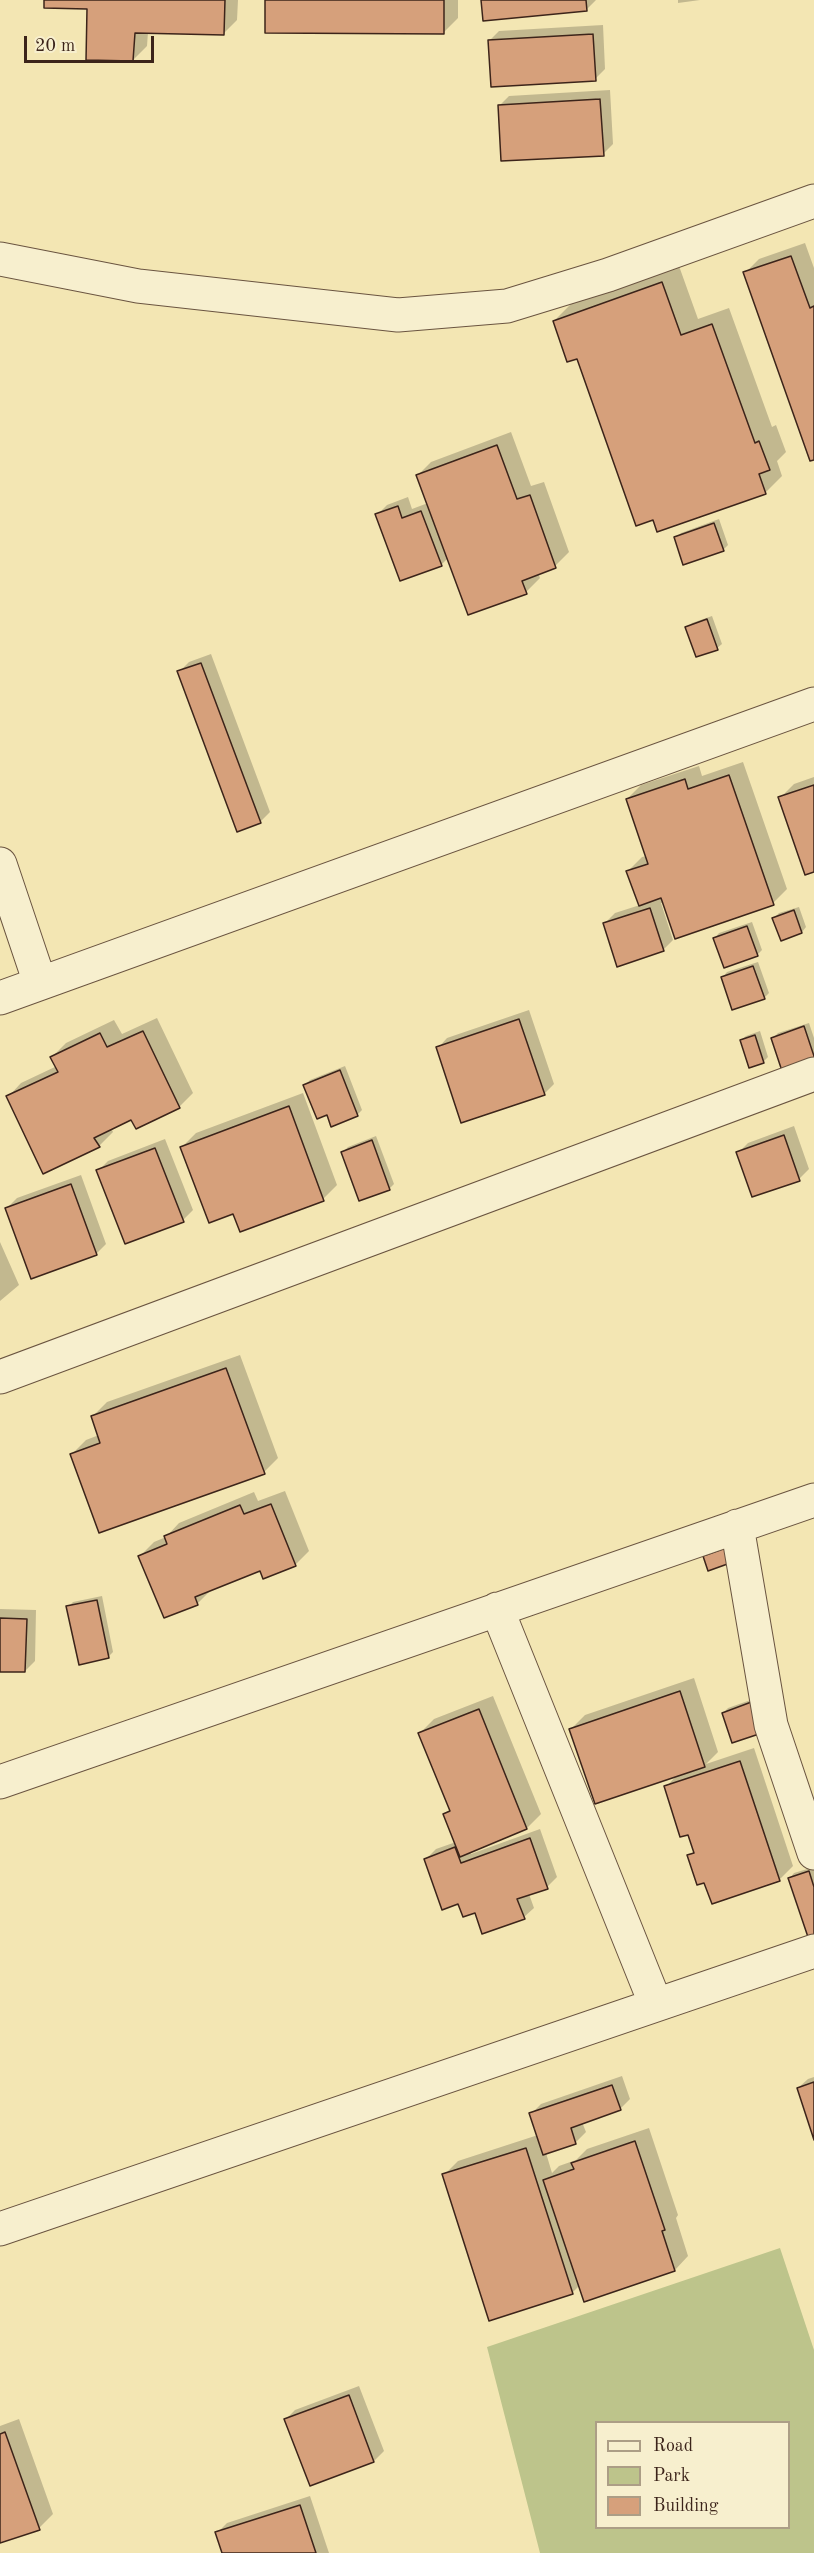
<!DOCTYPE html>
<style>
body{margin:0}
#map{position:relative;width:814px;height:2553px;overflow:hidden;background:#f3e6b3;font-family:"Old Standard TT",serif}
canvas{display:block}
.legend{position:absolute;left:595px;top:2421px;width:195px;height:108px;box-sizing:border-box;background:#f7efce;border:2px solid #ac9e86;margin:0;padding:8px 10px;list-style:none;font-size:18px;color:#3c241a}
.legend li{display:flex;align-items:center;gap:12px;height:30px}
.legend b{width:30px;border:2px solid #ac9e86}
.scale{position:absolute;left:24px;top:36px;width:130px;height:27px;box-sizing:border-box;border:3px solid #3c241a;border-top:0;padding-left:8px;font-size:18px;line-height:21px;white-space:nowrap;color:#3c241a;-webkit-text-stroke:4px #f7efce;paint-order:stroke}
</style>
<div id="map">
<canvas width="814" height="2553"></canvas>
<ul class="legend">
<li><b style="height:8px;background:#f7efce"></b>Road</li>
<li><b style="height:16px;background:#bdc48b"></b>Park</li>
<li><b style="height:16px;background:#d6a07b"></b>Building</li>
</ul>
<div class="scale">20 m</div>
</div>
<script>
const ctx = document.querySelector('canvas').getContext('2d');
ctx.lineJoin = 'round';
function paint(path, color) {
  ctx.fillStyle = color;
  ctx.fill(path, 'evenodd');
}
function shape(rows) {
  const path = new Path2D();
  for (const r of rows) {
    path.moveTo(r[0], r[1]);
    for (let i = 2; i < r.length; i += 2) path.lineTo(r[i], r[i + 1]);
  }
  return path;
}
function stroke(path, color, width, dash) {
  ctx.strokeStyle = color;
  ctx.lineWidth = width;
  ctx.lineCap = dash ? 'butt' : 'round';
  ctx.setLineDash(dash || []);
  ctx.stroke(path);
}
const green = shape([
 [780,2248,814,2350,814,2553,540,2553,487,2347],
 [596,2422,788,2422,788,2528,596,2528]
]);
const shadow = shape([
 [46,0,238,0,237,20,223,34,148,32,147,46,133,60,89,8],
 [266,0,458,0,458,18,444,32],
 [483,0,596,0,587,9],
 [678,0,700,0,678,3],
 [603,25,605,69,595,79,489,41,499,31],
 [610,90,613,144,603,154,499,106,509,96],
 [805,243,814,268,814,458,745,273,759,259],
 [679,266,698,319,729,308,772,427,776,425,786,452,777,461,782,476,765,493,578,358,554,321,571,304],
 [511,432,531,486,544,482,569,552,555,566,538,573,540,578,526,592,448,558,441,565,377,515,387,505,408,497,412,509,428,503,417,476,431,462],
 [719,519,728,545,723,550,676,538,681,533],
 [712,616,722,644,717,648,687,628,692,623],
 [211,654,270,812,260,822,179,672,189,662],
 [743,762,787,889,773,903,661,903,673,940,663,950,605,923,615,913,640,905,628,871,642,857,647,856,627,799,641,785,699,766,702,776],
 [814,777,814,870,780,798,794,784],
 [799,907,806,927,802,932,774,918,779,913],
 [752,922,762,950,757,955,715,938,719,933],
 [758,962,769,993,764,998,723,977,727,972],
 [529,1010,554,1084,544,1094,438,1048,447,1038],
 [157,1018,193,1093,179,1107,132,1118,111,1128,113,1132,99,1146,8,1097,21,1083,57,1066,52,1057,66,1043,114,1020,122,1034],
 [809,1023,814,1038,814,1066,773,1038,778,1033],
 [760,1031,768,1057,763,1062,741,1040,746,1036],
 [345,1066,362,1110,357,1115,328,1113,305,1085,310,1080],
 [303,1093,337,1185,323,1199,234,1212,182,1147,196,1133],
 [794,1126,809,1169,799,1179,753,1195,738,1153,748,1143],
 [376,1136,394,1184,389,1189,343,1152,348,1147],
 [165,1139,193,1210,183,1220,98,1171,108,1161],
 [81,1175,106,1244,96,1254,7,1208,17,1198],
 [0,1242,19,1285,0,1301],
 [240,1355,278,1458,264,1472,72,1454,86,1440,99,1435,93,1416,107,1402],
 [285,1491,309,1551,295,1565,261,1569,211,1590,198,1603,165,1617,140,1556,154,1542,166,1537,179,1523,254,1492,258,1501],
 [102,1596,113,1652,108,1657,68,1607,73,1602],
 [0,1609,36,1610,35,1661,25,1671,0,1670],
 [694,1678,718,1752,706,1764,754,1748,793,1866,779,1880,705,1881,689,1856,695,1850,666,1787,678,1774,571,1729,585,1715],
 [493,1696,541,1814,527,1828,470,1851,471,1854,540,1829,557,1877,547,1887,529,1894,534,1908,524,1917,476,1911,459,1902,426,1859,436,1849,456,1842,445,1814,451,1808,420,1733,434,1719],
 [759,1697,769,1726,723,1713,728,1708],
 [814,1867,814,1937,790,1878,794,1873],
 [622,2076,630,2099,620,2109,582,2122,586,2132,576,2142,546,2153,552,2173,559,2166,576,2160,587,2149,649,2128,678,2215,676,2218,688,2256,675,2270,580,2285,572,2293,444,2175,458,2161,538,2135,531,2114,541,2104],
 [814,2077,814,2135,798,2088,808,2079],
 [359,2386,384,2451,374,2461,310,2484,285,2420,295,2410],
 [19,2419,53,2514,39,2528,0,2542,0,2426],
 [310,2496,329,2553,223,2553,217,2533,227,2523]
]);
const building = shape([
 [44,0,225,0,224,35,135,33,133,61,86,60,87,9,44,8,44,0],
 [265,0,444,0,444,34,265,33,265,0],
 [481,0,586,0,587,11,483,21,481,0],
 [593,34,596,81,491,87,488,40,593,34],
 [600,99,604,156,501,161,498,105,600,99],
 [791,256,810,308,814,306,814,460,810,461,743,272,791,256],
 [662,282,681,335,712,324,755,443,759,441,770,470,759,474,766,494,657,532,653,520,636,526,577,359,567,362,553,321,662,282],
 [497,445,517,499,530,495,556,568,522,581,527,594,468,615,416,475,497,445],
 [398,506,402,518,421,511,442,566,400,581,375,514,398,506],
 [714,523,724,551,683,565,674,537,714,523],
 [707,619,718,650,696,657,685,627,707,619],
 [201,663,261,823,237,832,177,671,201,663],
 [729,775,774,905,675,939,661,898,639,906,626,871,648,864,626,799,685,779,688,789,729,775],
 [814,785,814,872,805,875,778,797,814,785],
 [650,908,664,951,617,967,603,923,650,908],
 [794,910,802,933,781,941,772,918,794,910],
 [747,926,758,956,724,968,713,938,747,926],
 [753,966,765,999,732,1010,721,977,753,966],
 [519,1019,545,1095,461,1123,436,1047,519,1019],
 [804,1026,814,1056,814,1067,784,1077,771,1038,804,1026],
 [143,1031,180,1108,136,1129,131,1120,94,1138,100,1147,43,1174,6,1096,58,1072,50,1057,100,1033,107,1047,143,1031],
 [755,1035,764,1063,749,1068,740,1040,755,1035],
 [340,1070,358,1116,331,1127,327,1115,317,1119,303,1085,340,1070],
 [289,1106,324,1201,240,1232,233,1214,209,1223,180,1147,289,1106],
 [784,1135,800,1181,752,1197,736,1152,784,1135],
 [372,1140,390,1190,359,1201,341,1152,372,1140],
 [155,1148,184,1222,125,1244,96,1170,155,1148],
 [71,1184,97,1255,31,1279,5,1208,71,1184],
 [226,1368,265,1474,99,1533,70,1454,100,1443,91,1416,226,1368],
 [271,1504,296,1566,263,1579,260,1571,195,1597,198,1605,164,1618,138,1556,167,1544,164,1536,240,1505,244,1514,271,1504],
 [728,1547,733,1562,708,1571,703,1556,728,1547],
 [97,1600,109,1658,79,1665,66,1606,97,1600],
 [0,1618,27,1619,25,1672,0,1672,0,1618],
 [680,1691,705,1767,595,1804,569,1729,680,1691],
 [754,1701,765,1732,732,1743,722,1713,754,1701],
 [479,1709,527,1829,460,1857,443,1814,450,1811,418,1733,479,1709],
 [740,1761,780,1881,712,1904,704,1883,697,1885,687,1855,694,1853,688,1835,680,1837,664,1786,740,1761],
 [530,1838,548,1889,517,1899,525,1919,482,1934,475,1913,463,1917,458,1904,442,1910,424,1859,455,1847,461,1863,530,1838],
 [809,1871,814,1887,814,1939,809,1940,788,1878,809,1871],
 [814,2082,814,2140,797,2088,814,2082],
 [612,2085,621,2110,571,2128,576,2144,543,2155,529,2113,612,2085],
 [635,2141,665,2230,662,2231,675,2271,584,2302,543,2180,574,2169,571,2163,635,2141],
 [526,2148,573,2294,489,2321,442,2174,526,2148],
 [349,2395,374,2462,310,2486,284,2419,349,2395],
 [5,2432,40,2530,0,2543,0,2434,5,2432],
 [300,2505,316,2553,222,2553,215,2532,300,2505]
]);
const minor = shape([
 [0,259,138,286,398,315,507,306,608,275,814,201],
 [0,864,40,983],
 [0,998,814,704],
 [0,1377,814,1074],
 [737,1526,771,1725,814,1853],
 [497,1609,656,2005],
 [0,1782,814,1500],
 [0,2229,814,1951]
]);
paint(green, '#bdc48b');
paint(shadow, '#0003');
paint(building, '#d6a07b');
stroke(building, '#3c241a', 1.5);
stroke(minor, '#6a5440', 35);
stroke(minor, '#f7efce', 33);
</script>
